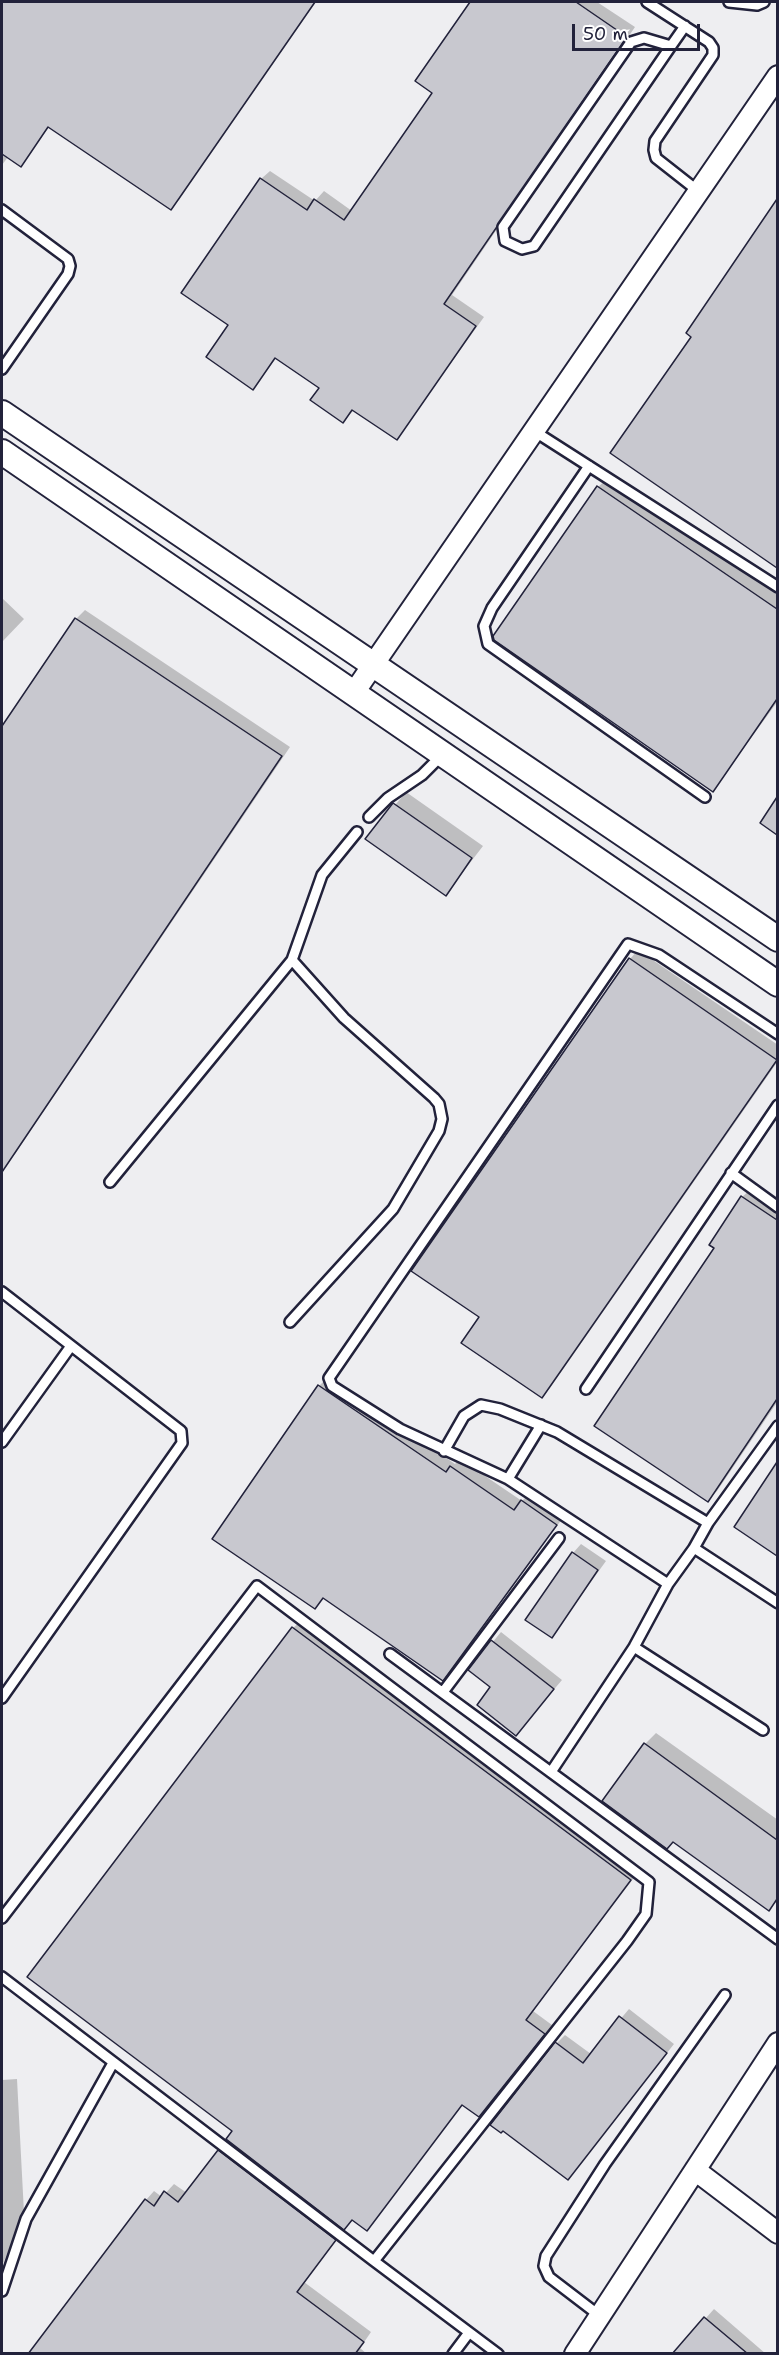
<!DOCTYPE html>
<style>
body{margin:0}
#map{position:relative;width:779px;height:2355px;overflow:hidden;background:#fff;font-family:"Shantell Sans",sans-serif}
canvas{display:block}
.frame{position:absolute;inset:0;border:3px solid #22223b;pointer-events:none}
.scale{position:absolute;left:572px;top:24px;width:128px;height:27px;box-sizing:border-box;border:3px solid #22223b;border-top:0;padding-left:8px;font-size:18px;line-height:21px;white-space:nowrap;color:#22223b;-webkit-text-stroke:4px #fff;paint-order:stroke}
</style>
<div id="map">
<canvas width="779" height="2355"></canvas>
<div class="frame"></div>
<div class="scale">50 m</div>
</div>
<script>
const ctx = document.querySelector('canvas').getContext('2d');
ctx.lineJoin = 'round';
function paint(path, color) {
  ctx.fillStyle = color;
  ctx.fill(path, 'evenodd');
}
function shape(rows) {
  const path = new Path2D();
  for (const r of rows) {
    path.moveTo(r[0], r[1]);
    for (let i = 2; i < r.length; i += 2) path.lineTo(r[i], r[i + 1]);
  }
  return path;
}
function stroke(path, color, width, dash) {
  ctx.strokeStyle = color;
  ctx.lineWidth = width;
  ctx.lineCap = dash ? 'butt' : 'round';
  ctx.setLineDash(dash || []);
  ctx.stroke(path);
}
const built = shape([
 [2,2,777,2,777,2353,2,2354]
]);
const shadow = shape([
 [2,2,316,2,179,200,171,208,49,127,21,165,8,157,2,165],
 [472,2,597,2,635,27,452,295,484,317,396,439,354,410,343,421,321,387,277,357,253,388,230,325,261,179,270,171,315,201,324,191,352,211,434,92,417,81],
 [778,201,778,567,612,453,693,336,688,333],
 [607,479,778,595,778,701,713,790,598,487],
 [2,598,24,619,2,642],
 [85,610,290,747,15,1154,7,1162,2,1159,2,729,76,619],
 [406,792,483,846,446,894,367,839],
 [638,950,778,1045,778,1061,550,1388,542,1396,481,1317,630,959],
 [751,1189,778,1206,778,1401,717,1491,708,1500,716,1248,742,1197],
 [328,1377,455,1464,460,1459,522,1501,531,1492,565,1515,443,1679,324,1598,315,1607,319,1386],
 [778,1464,778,1554,736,1527],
 [581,1544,606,1561,552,1636,573,1553],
 [302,1620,639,1871,533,2011,552,2025,488,2107,479,2115,463,2104,342,2230,304,2282,371,2332,360,2348,367,2354,30,2354,146,2200,154,2191,162,2197,174,2184,187,2193,234,2130,293,1628],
 [501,1632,562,1680,516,1734,492,1687,470,1670],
 [656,1733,778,1820,778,1900,769,1909,645,1744],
 [629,2009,674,2044,568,2178,557,2043,565,2035,591,2054],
 [17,2079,24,2213,2,2266,2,2080],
 [714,2309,766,2354,674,2354]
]);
const building = shape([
 [2,2,315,2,171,210,48,127,21,167,2,154,2,2],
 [470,2,576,2,627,37,444,304,476,326,397,440,352,410,343,423,310,400,319,388,275,358,253,390,206,357,228,325,181,293,260,178,307,210,314,199,344,220,432,93,415,81,470,2],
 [777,199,777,568,610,453,691,337,686,333,777,199],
 [597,486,777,609,777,699,713,792,494,640,493,636,597,486],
 [75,618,282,756,2,1172,2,726,75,618],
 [777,797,777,835,760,823,777,797],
 [393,803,472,858,446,896,365,839,393,803],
 [629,958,777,1060,542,1398,461,1343,479,1317,411,1271,629,958],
 [741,1196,777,1220,777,1399,708,1502,594,1426,714,1248,709,1245,741,1196],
 [318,1385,446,1472,450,1466,514,1510,521,1500,557,1525,443,1681,323,1598,315,1609,212,1539,318,1385],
 [777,1462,777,1556,734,1527,777,1462],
 [572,1552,598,1570,552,1638,525,1620,572,1552],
 [292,1627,631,1880,526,2020,545,2034,479,2117,462,2105,367,2231,352,2220,344,2230,226,2139,232,2131,27,1977,292,1627],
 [491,1640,554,1689,516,1736,477,1705,490,1687,468,1670,491,1640],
 [644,1743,777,1840,777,1899,769,1911,673,1842,667,1849,602,1801,644,1743],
 [619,2016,667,2053,568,2180,503,2131,501,2133,490,2125,555,2042,583,2063,619,2016],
 [218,2150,336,2240,297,2292,364,2342,355,2354,28,2354,145,2199,154,2206,164,2191,178,2202,218,2150],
 [704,2317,748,2354,672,2354,704,2317]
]);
const service = shape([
 [647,2,709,42,713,48,713,55,655,141,654,150,656,158,698,191],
 [729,2,757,5,764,2],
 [671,46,644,38,631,42,503,227,505,241,522,249,534,246,671,46,685,26],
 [2,210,68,259,70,266,68,274,2,369],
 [534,431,778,587],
 [589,466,492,608,484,626,488,644,705,797],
 [369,817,388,798,422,775,442,755],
 [731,1173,778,1207],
 [110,1182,292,960],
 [2,1292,181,1431,182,1443,2,1698],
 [290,1322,393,1209,439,1131,442,1119,439,1104,434,1098,344,1018,292,960,322,875,357,832],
 [586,1389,778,1105],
 [2,1442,71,1346],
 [444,1451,464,1416,481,1405,500,1409,557,1432,708,1523],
 [508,1479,541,1425],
 [694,1548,708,1523,778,1426],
 [668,1584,508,1479,400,1429,332,1386,329,1378,628,944,659,955,778,1034],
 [634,1647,763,1730],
 [390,1654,778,1939],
 [443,1692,559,1538],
 [551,1772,634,1647,668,1584,694,1548,778,1603],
 [2,1918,257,1586,649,1882,646,1914,627,1941,374,2261,2,1977],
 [374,2261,498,2354],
 [2,2291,26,2219,113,2063],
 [600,2316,549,2277,544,2266,546,2256,605,2164,725,1995],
 [453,2354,468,2334]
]);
const minor = shape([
 [353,694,778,76],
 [695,2170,778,2233],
 [575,2354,778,2043]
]);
const tertiary = shape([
 [2,413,778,939],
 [2,452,778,984]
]);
paint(built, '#eeeef1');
paint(shadow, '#0003');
paint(building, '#c8c8cf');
stroke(building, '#22223b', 1.5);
stroke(service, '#22223b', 14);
stroke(minor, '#22223b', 24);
stroke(tertiary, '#22223b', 28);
stroke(service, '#fff', 9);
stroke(minor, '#fff', 20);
stroke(tertiary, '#fff', 24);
</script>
